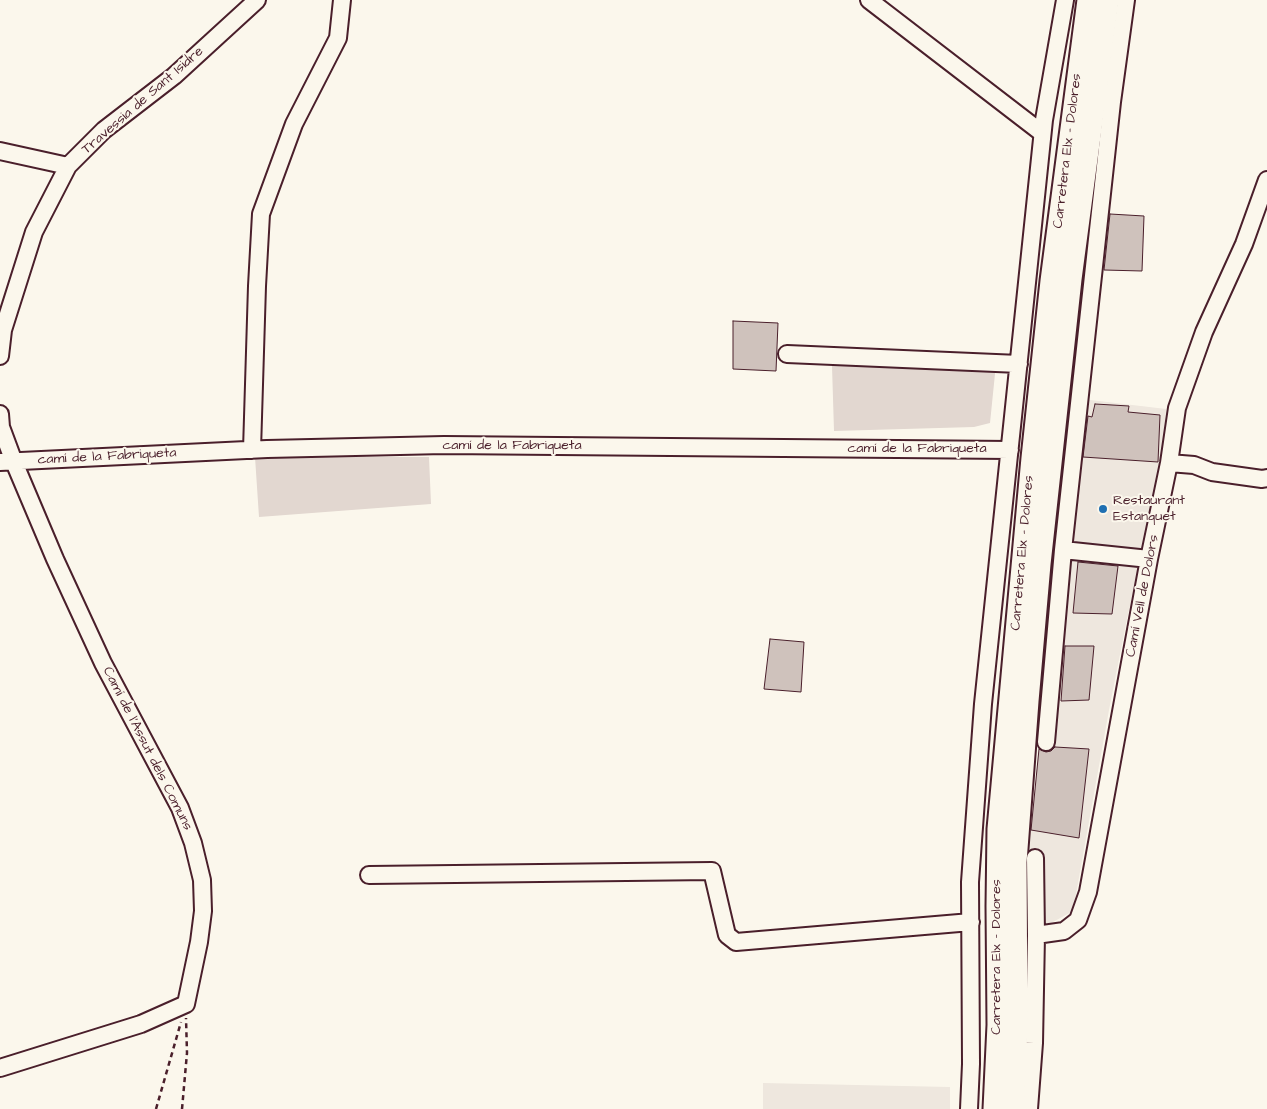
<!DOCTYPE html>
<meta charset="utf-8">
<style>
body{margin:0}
canvas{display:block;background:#fbf7ec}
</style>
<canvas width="1267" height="1109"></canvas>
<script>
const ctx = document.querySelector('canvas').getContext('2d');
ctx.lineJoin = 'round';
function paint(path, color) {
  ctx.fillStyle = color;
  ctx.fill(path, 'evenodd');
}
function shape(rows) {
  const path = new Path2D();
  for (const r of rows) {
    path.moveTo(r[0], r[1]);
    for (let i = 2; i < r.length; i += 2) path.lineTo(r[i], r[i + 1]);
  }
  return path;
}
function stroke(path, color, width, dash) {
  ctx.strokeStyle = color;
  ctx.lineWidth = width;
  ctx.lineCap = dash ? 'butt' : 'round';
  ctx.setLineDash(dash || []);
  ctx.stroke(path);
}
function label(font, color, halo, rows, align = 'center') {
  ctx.font = font + ' "Architects Daughter",sans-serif';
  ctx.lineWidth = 4;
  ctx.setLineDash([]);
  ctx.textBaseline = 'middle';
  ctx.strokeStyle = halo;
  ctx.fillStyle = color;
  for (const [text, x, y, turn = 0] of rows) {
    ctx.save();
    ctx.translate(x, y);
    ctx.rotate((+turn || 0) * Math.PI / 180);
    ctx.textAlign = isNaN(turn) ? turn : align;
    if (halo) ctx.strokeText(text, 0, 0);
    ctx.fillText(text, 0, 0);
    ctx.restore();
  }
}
const built = shape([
 [1082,399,1166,409,1162,466,1127,619,1109,710,1073,911,1042,928,1028,929,1030,830],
 [763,1083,950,1087,950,1109,763,1109]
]);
const green = shape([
 [996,364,990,423,974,427,834,431,832,366],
 [255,457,429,457,431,504,259,517]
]);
const building = shape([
 [1110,214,1144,216,1142,271,1104,270,1110,214],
 [733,321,778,323,776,371,733,369,733,321],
 [1095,404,1129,406,1128,412,1160,415,1158,462,1083,457,1088,416,1092,417,1095,404],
 [1078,562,1118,566,1112,614,1073,613,1078,562],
 [770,639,804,642,801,692,764,689,770,639],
 [1065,646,1094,646,1089,700,1061,701,1065,646],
 [1055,747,1089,749,1079,838,1031,830,1039,749,1046,752,1051,751,1055,747]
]);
const path = shape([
 [156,1109,181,1022],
 [182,1109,187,1053,186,1018]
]);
const minor = shape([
 [869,0,1042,133],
 [0,151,68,166],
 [787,354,1019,364],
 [0,356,3,330,34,232,68,166,104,130,174,76,257,0],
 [0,414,1,427,14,462,55,559,103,663,180,808,193,843,202,880,203,911,199,942,186,1004,141,1024,0,1068],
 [252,450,257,286,261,214,294,124,338,38,342,0],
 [0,462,267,449,444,445,1010,450],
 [1169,463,1194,465,1212,472,1262,479,1267,478],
 [1063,550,1149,559],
 [1046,742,1063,550,1112,102,1126,0],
 [369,875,712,871,727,935,736,942,971,922],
 [1036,935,1064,931,1078,920,1088,892,1149,559,1169,463,1177,408,1204,332,1244,244,1267,180],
 [969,1109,971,1064,970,882,983,704,1044,120,1065,0],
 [1029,1109,1034,1043,1036,935,1035,858]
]);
const major = shape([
 [994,1109,998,1025,997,906,998,829,1032,458,1051,281,1088,0],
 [1013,1109,1017,1027,1016,862,1028,701,1040,564,1071,279,1108,0]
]);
const markers = [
 [1103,509,5,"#1f6fb2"]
];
const streetNames = [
 ["Travessia de Sant Isidre",143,101,-41],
 ["Carretera Elx - Dolores",1068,151,-83],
 ["camí de la Fabriqueta",512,446],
 ["camí de la Fabriqueta",917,449],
 ["camí de la Fabriqueta",107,457,-3],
 ["Carretera Elx - Dolores",1023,553,-85],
 ["Camí Vell de Dolors",1143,596,-79],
 ["Camí de l'Assut dels Comuns",147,749,63],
 ["Carretera Elx - Dolores",997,957,-90]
];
const poiNames = [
 ["Restaurant",1113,501],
 ["Estanquet",1113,517]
];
paint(built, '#eee7de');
paint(green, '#e2d7d0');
paint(building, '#cfc2bc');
stroke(building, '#4a1f2b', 1);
stroke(minor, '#4a1f2b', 20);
stroke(major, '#4a1f2b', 25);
stroke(path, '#4a1f2b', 2.5, [5, 4]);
stroke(minor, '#fbf7ec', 16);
stroke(major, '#fbf7ec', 21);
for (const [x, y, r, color] of markers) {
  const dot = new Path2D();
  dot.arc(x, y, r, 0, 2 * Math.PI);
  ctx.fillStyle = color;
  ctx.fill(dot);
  stroke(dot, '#fbf7ec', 2);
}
label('14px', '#4a1f2b', '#fbf7ec', streetNames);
label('14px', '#4a1f2b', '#fbf7ec', poiNames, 'left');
</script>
